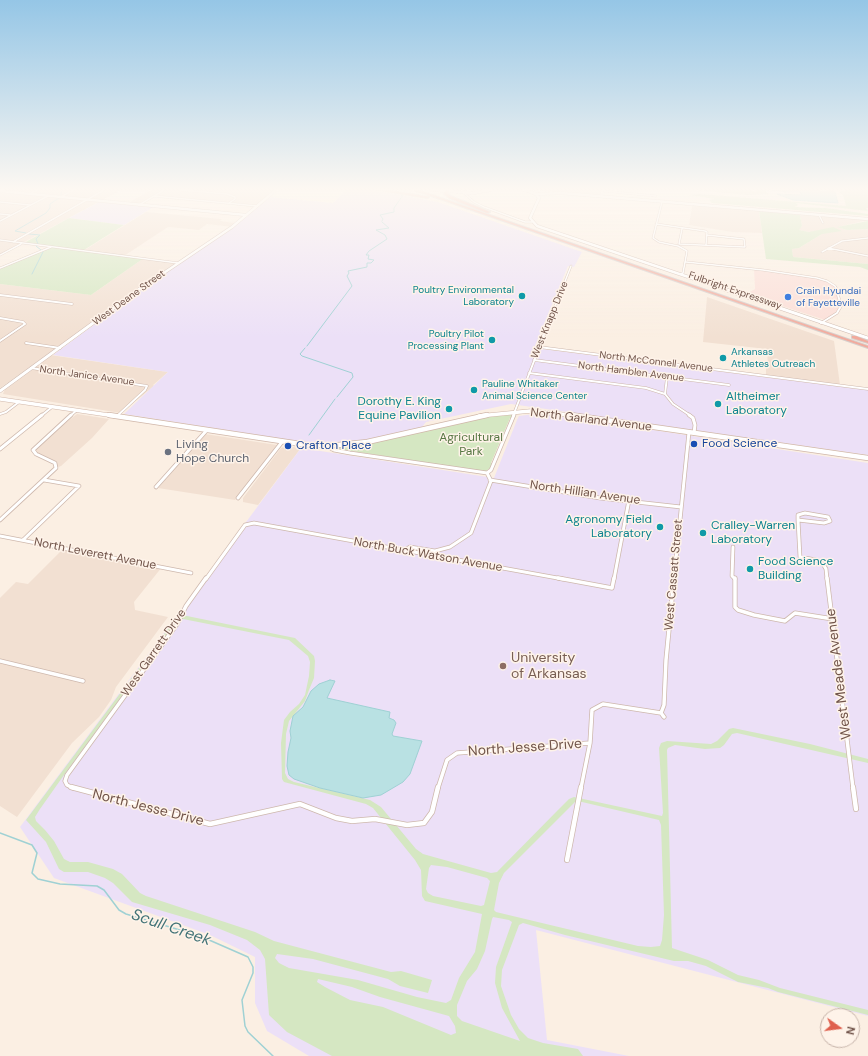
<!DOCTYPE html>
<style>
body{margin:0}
#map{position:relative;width:868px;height:1056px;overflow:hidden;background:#fbefe3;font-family:"DM Sans",sans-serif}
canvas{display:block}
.north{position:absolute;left:820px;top:1008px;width:40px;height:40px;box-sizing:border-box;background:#fef3e9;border:1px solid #c6b3a9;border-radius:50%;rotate:104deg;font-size:11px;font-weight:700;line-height:16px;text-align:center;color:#71544a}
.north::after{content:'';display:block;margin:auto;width:14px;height:18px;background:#df604e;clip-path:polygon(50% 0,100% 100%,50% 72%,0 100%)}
</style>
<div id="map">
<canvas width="868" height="1056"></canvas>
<div class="north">N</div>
</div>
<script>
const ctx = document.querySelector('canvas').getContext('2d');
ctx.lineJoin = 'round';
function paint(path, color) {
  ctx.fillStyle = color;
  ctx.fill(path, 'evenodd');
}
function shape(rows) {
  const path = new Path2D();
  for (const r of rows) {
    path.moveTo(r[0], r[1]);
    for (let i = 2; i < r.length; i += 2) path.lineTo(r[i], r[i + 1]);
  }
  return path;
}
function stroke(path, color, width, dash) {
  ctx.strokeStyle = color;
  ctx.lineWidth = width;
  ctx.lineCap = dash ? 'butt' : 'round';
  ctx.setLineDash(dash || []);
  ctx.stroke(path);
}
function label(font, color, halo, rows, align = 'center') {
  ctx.font = font + ' "DM Sans",sans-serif';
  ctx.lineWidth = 3;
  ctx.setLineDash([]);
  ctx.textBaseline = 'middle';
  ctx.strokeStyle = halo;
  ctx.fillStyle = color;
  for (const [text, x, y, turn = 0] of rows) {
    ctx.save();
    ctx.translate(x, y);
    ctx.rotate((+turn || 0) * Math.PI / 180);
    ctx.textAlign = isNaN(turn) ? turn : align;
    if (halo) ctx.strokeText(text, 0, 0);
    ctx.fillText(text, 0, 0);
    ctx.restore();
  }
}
const residential = shape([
 [0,190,121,190,0,255],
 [151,190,276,190,257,206,154,196,139,205,128,203],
 [531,190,602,190,600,196],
 [692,206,759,211,762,233,732,232,689,225],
 [146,212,222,219,220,221,236,223,232,227,207,224,199,230,168,227,124,256,83,251],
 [800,215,868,220,838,227,847,230,868,229,868,264,793,257,792,249,799,248,822,234,798,230,802,226],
 [144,258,178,263,0,388,0,284,91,295],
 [707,297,834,341,840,385,766,375,766,366,768,366,767,349,703,342],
 [50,355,168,372,153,385,154,386,121,413,3,394,5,389],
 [77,414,109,419,92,438,61,466,56,468,55,463,36,454,34,447],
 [205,434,277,445,269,455,271,456,235,500,158,488],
 [286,446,301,448,258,505,243,502,243,498,281,448],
 [64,548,162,567,134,602,135,610,168,617,116,687,111,700,99,717,72,743,17,817,0,806,0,598,16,582,28,584]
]);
const commercial = shape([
 [754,269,822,279,835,286,841,306,839,311,825,320,746,294,755,289]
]);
const education = shape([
 [346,190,373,190,438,202,582,252,574,267,568,266,534,348,868,390,868,455,511,404,426,422,422,427,364,440,320,443,296,441,124,414,168,372,53,355,163,274,234,227,270,197,333,203],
 [101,201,155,206,124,225,69,218],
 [534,414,568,417,868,463,868,1016,536,930,547,1040,629,1056,309,1056,267,1031,255,1003,255,957,210,935,54,878,20,827,301,448,494,478,517,420,519,416]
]);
const green = shape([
 [696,190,752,190,756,192,756,190,770,190,765,191,769,194,748,195],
 [846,190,868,190,868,208,866,208,868,211,796,203,798,205,795,207,826,208,868,214,868,216,712,203,709,200,715,199,689,195,700,194,846,206,843,195,839,192],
 [759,211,800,215,802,226,799,230,809,232,833,227,842,231,822,234,799,248,792,249,793,257,868,264,868,270,860,267,766,259],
 [69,218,124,225,84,250,144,258,91,295,0,284,0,268,17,260,52,247,24,243],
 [868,221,868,229,847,230,837,227],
 [513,414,511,418,510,418,491,463,493,463,490,468,486,471,480,471,332,448,473,419],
 [181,616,187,616,295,638,314,656,315,661,314,678,309,690,305,701,289,721,286,734,285,773,288,779,294,782,370,800,381,807,416,849,423,854,491,873,497,872,558,810,569,799,574,797,662,816,663,813,659,748,661,743,667,741,711,744,717,741,729,729,733,728,810,744,868,759,868,763,737,733,732,734,724,745,720,748,705,749,675,745,668,748,667,750,672,948,708,960,738,975,759,980,780,988,868,1010,868,1015,778,992,768,988,738,982,706,966,688,961,674,961,565,935,523,923,519,925,502,970,501,986,511,1015,519,1029,528,1038,543,1043,578,1049,583,1056,332,1056,287,1032,269,1015,265,959,260,950,247,940,210,925,132,902,113,883,105,878,88,872,64,872,59,869,46,842,26,820,176,618],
 [183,619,289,640,308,656,310,662,309,676,305,695,299,704,290,712,284,720,281,743,282,779,284,782,366,804,373,808,415,860,421,870,422,896,425,901,482,914,475,952,459,978,451,1000,446,1003,417,997,358,980,289,968,279,963,275,958,277,954,313,959,388,979,400,986,428,993,432,980,401,971,391,972,274,941,255,932,146,896,140,893,122,874,113,869,88,862,70,862,64,859,54,841,45,830,36,821,35,817,40,809,64,775,177,621],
 [575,802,582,802,659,820,661,825,664,915,662,940,660,946,651,947,638,946,496,912,494,910,499,883,504,873],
 [431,865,447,867,487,878,490,881,484,905,481,906,433,896,428,893,426,889,429,868],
 [493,917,509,920,512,922,496,967,495,983,502,1008,520,1041,462,1021,457,1016,457,1005,467,981,477,969,485,951,492,919],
 [318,979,352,987,380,997,449,1016,455,1026,456,1033,451,1035,383,1007,350,1000,325,987,317,982]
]);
const water = shape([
 [773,190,832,191,835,192,838,203,793,200,777,194,802,195,800,192,786,192,773,190],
 [330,680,335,681,327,698,390,712,389,718,394,720,396,723,392,734,393,736,422,741,410,774,403,782,381,795,363,798,320,788,294,779,289,775,287,766,288,752,291,738,290,731,293,716,303,707,311,691,319,684,330,680]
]);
const streamFar1 = shape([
 [404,193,405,190],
 [61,195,62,190],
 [402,195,402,197],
 [382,221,383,219,380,215,394,212,394,208,401,198],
 [26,233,15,231,46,213,50,208,50,204,59,198],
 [29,234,40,235,36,239,38,244],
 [36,246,41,250],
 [32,274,43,252],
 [307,346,352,286,347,276,349,273,348,271,367,267,367,263,371,263,374,260,368,259,369,255,366,255,369,251,387,239,385,235,376,230,389,228,382,222],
 [305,348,300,354,302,356,352,373,353,377,337,397],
 [309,435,335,399]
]);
const stream = shape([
 [0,833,32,845,37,853,32,873,38,879,60,884,97,886,104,890,119,910,126,914,200,936,248,957,253,967,253,973,242,1000,245,1026,248,1032,273,1056]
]);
const minorFar4 = shape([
 [180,190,227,194,235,197,235,199,229,203],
 [604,191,656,196],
 [464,193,474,202,484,207,525,222,532,222],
 [30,194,37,190],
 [154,196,257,206],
 [61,197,73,190],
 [0,202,30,205],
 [662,202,653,238,659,242,678,246,687,251,683,273,681,274],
 [139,205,164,190],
 [0,214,10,215],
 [819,215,823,223],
 [0,221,48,196],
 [656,224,705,231,707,232,706,245],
 [682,229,679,244,745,247,744,239,707,235],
 [0,240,178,263],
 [13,242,104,190],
 [828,248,868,256],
 [822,252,842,241,868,238],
 [0,255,21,244],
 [686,262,763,270,817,278,827,281,835,286,836,289],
 [0,268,51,247],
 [562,289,571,266]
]);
const minorFar3 = shape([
 [0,295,72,304],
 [0,318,23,322,25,324,0,341],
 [821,323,837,313,841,306,836,288],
 [26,343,60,348],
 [539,347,868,389],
 [534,360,729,385],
 [31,368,147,386,145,390,117,416],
 [529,373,646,388,665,394],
 [667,377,665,394,673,404,691,416],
 [0,414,6,412,19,402],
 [41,416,52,407],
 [70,416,77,410],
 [513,416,562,288]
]);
const minorFar2 = shape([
 [689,415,693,418,695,425,694,433],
 [327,446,334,450,350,453,487,473],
 [0,449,42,415],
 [487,473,491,470,514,415],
 [490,480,600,498,681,507],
 [156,487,207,430],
 [238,498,282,442],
 [805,513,828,517,830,521,824,523,798,520,798,515,805,513],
 [0,520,56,468,55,463,36,454,33,450,71,415],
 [798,520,800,557,816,560,823,564,826,569,827,579],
 [0,536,191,573],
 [23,540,79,486,44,480],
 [733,547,732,576,735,579],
 [403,551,410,547,435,551,450,547,471,533,491,481,487,473],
 [206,579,245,525,254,523,563,579],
 [614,579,629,500],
 [674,579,689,432]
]);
const minorFar1 = shape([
 [558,578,612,588,614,578],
 [735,578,735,607,738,610,754,615,785,621,795,613,833,619],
 [827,578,853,788],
 [0,661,83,681],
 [664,717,661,713,664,705,666,660,674,578],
 [73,788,67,785,65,781,67,775,177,624,186,606,206,578],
 [438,788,447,760,457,753,590,743],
 [581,788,590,743,592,710,603,704,661,713]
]);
const minor = shape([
 [71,787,210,824,300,804,336,818,352,821,375,819,407,825,424,823,432,812,438,787],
 [853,787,856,809],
 [567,860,581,787]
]);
const tertiaryFar1 = shape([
 [434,190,474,193,490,190],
 [525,190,536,194,539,198,530,218,537,226,724,289],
 [0,191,246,215],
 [536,194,561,193,868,219],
 [140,289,232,227,276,190]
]);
const tertiary = shape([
 [721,288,868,338],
 [0,391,141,288]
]);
const secondaryFar1 = shape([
 [0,399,115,416],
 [479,416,530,411,580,416]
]);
const secondary = shape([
 [109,415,307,445,338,445,367,442,487,415],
 [571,415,868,458]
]);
const motorway = shape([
 [378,190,386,190,429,197,427,198,378,190],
 [414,190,418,190,868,346,868,348,414,190],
 [445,190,449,190,448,194,451,196,490,212,487,213,449,198,444,194,445,190],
 [852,336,856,336,868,341,868,343,852,338,852,336]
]);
const markers = [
 [522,296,4,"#0f9aa8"],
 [788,297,4,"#3f7fe0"],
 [492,340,4,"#0f9aa8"],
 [723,358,4,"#0f9aa8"],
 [474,390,4,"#0f9aa8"],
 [718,404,4,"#0f9aa8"],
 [449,409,4,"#0f9aa8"],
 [694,444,4,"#1a4fb4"],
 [288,446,4,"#1a4fb4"],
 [168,452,4,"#6b7280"],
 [660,527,4,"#0f9aa8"],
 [703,533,4,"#0f9aa8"],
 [750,569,4,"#0f9aa8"],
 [503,666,4,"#8d6e63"]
];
const farCulturenames = [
 ["Poultry Environmental",514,290],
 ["Laboratory",514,302],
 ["Poultry Pilot",484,334],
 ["Processing Plant",484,346],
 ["Arkansas",731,352,"left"],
 ["Athletes Outreach",731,364,"left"],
 ["Pauline Whitaker",482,384,"left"],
 ["Animal Science Center",482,396,"left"]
];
const farStreetnames = [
 ["Fulbright Expressway",735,291,19],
 ["West Deane Street",129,298,-36],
 ["West Knapp Drive",550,320,-68],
 ["North McConnell Avenue",656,362,7],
 ["North Hamblen Avenue",631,372,7],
 ["North Janice Avenue",87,376,8]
];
const farShopnames = [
 ["Crain Hyundai",796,291],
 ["of Fayetteville",796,303]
];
const cultureNames = [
 ["Altheimer",726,397],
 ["Laboratory",726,411],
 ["Dorothy E. King",441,402,"right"],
 ["Equine Pavilion",441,416,"right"],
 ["Agronomy Field",652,520,"right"],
 ["Laboratory",652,534,"right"],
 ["Cralley-Warren",711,526],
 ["Laboratory",711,540],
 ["Food Science",758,562],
 ["Building",758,576]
];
const streetNames = [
 ["North Garland Avenue",591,420,7],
 ["North Hillian Avenue",585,493,8],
 ["North Leverett Avenue",95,554,11],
 ["North Buck Watson Avenue",428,555,10],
 ["West Cassatt Street",674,575,-85],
 ["West Garrett Drive",154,653,-55]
];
const parkNames = [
 ["Agricultural",471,438],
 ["Park",471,452]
];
const transitNames = [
 ["Food Science",702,444],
 ["Crafton Place",296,446]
];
const worshipNames = [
 ["Living",176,445],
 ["Hope Church",176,459]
];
const nearEducationnames = [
 ["University",511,658],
 ["of Arkansas",511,674]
];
const nearStreetnames = [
 ["West Meade Avenue",839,674,-97],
 ["North Jesse Drive",525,748,-4],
 ["North Jesse Drive",148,808,14]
];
const nearWaternames = [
 ["Scull Creek",171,928,19]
];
paint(residential, '#f2e0d2');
paint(commercial, '#fbded7');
paint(education, '#ece0f7');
paint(green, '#d5e7c2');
paint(water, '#b9e1e3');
stroke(water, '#9fd1d4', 1);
stroke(streamFar1, '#9fd1d4', 1);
stroke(stream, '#9fd1d4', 1.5);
stroke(minorFar4, '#ceb8ad', 2.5);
stroke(minorFar3, '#ceb8ad', 3);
stroke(minorFar2, '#ceb8ad', 4.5);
stroke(minorFar1, '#ceb8ad', 5);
stroke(minor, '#ceb8ad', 6);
stroke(tertiaryFar1, '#ceb8ad', 3.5);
stroke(tertiary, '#ceb8ad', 4);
stroke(secondaryFar1, '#d0b7aa', 4.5);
stroke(secondary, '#d0b7aa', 6);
stroke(motorway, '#d7cfcc', 2);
stroke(minorFar4, '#fff', 1.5);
stroke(minorFar3, '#fff', 2);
stroke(minorFar2, '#fff', 3);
stroke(minorFar1, '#fff', 3.5);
stroke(minor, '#fff', 4.5);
stroke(tertiaryFar1, '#fff', 2.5);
stroke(tertiary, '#fff', 3);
stroke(secondaryFar1, '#fff', 3.5);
stroke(secondary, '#fff', 4.5);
paint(motorway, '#f2aa9c');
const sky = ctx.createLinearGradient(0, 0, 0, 338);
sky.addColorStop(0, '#95c6e6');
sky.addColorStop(0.56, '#fdf8f2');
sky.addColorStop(1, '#fdf8f200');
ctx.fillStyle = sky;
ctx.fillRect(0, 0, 868, 338);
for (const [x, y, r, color] of markers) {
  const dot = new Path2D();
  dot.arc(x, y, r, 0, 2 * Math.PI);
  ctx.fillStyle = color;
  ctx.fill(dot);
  stroke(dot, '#fef3e9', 1.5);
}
label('10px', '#0d838f', '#fef3e9', farCulturenames, 'right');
label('10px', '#71544a', '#fef3e9', farStreetnames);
label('10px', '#366cbe', '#fef3e9', farShopnames, 'left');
label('12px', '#0d838f', '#fef3e9', cultureNames, 'left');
label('12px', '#71544a', '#fef3e9', streetNames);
label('12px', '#577743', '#fef3e9', parkNames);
label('12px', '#164399', '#fef3e9', transitNames, 'left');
label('12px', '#5b616d', '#fef3e9', worshipNames, 'left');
label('14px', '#785e54', '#fef3e9', nearEducationnames, 'left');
label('14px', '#71544a', '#fef3e9', nearStreetnames);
label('italic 16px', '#407276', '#fef3e9', nearWaternames);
</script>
